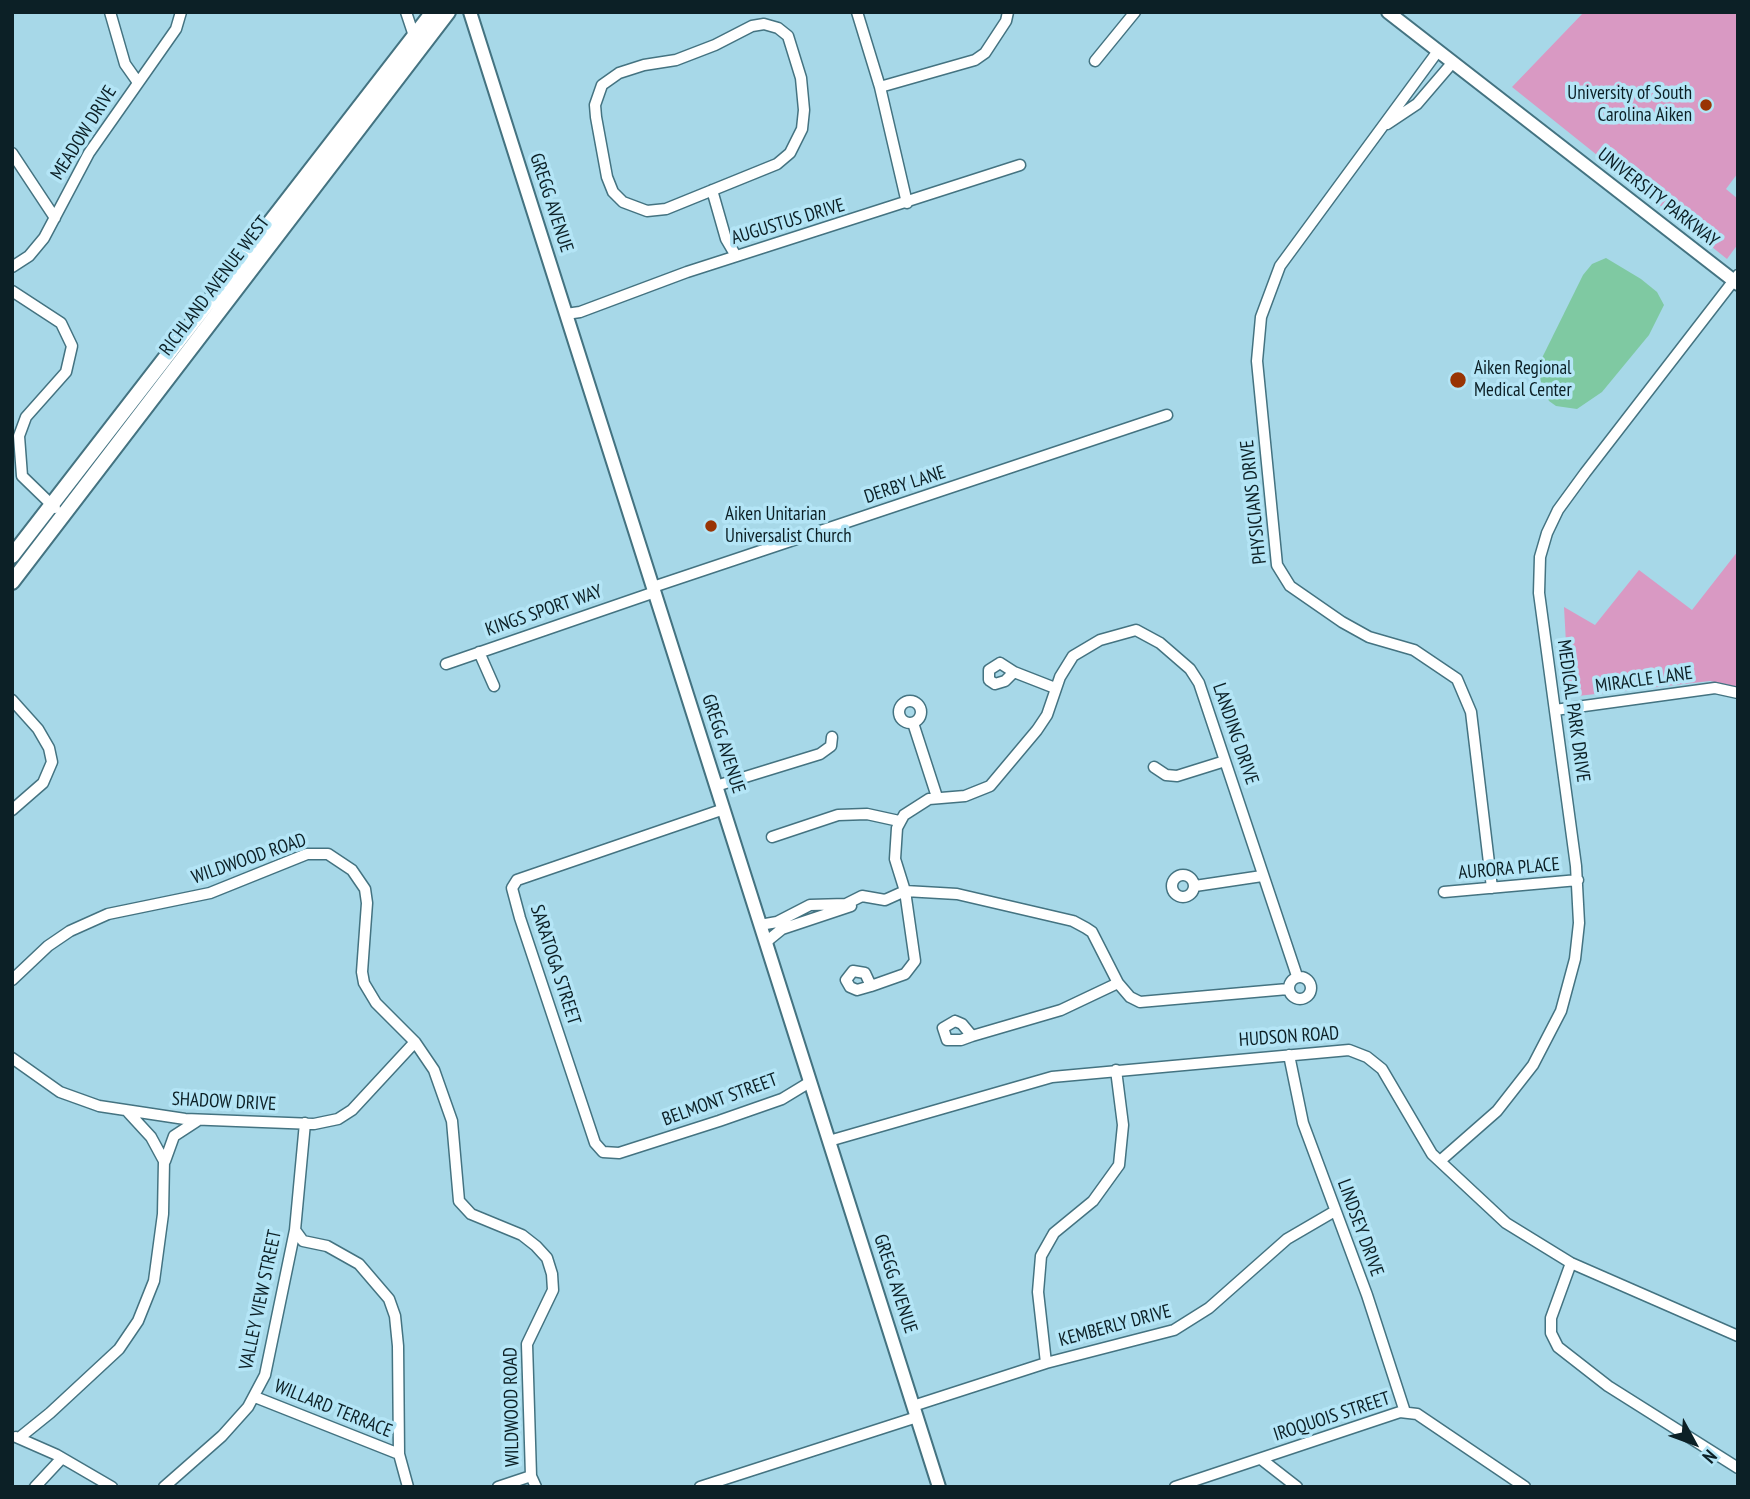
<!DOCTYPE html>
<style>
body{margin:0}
#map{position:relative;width:1750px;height:1499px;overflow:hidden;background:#a7d8e8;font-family:"PT Sans Narrow",sans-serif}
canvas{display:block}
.frame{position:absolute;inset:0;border:14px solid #0c2026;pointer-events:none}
.north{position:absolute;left:1659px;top:1408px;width:70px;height:70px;-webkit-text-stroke:5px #b4e5f6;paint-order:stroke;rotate:131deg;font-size:19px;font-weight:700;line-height:28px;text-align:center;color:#0c2026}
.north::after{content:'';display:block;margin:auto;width:24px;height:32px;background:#0c2026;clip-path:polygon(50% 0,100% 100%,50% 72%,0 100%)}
</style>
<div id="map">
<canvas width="1750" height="1499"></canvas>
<div class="frame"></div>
<div class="north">N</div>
</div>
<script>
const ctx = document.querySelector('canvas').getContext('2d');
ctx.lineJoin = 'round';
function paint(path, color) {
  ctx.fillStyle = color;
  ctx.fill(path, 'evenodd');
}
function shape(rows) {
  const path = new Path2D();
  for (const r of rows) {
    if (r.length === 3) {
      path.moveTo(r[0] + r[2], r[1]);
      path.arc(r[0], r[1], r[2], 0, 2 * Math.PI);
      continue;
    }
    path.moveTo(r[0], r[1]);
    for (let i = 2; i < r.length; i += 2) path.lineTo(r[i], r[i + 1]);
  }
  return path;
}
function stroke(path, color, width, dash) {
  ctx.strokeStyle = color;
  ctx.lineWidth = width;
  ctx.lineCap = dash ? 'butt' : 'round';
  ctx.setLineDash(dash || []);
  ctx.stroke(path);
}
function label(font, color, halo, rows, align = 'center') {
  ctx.font = font + ' "PT Sans Narrow",sans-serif';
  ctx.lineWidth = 7;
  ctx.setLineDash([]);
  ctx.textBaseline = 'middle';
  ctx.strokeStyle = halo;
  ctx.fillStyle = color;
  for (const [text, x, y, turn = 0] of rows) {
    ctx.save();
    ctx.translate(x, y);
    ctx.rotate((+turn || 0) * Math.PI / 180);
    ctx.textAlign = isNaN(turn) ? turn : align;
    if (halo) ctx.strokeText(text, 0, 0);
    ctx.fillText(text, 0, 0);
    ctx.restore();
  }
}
const green = shape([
 [1584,12,1738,12,1738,173,1726,189,1738,199,1738,244,1727,259,1512,87],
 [1738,551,1738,688,1710,681,1569,697,1564,607,1595,625,1639,570,1692,610]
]);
const water = shape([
 [1606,258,1641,279,1657,292,1664,305,1649,335,1602,392,1577,409,1556,406,1549,401,1541,384,1539,364,1583,275,1592,264]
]);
const minor = shape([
 [110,12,125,64,137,81],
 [406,12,415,39],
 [857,12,880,87,907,203],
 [764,24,778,28,788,36,801,78,804,110,802,129,790,153,777,164,666,209,647,211,623,202,613,192,607,177,596,117,595,105,602,85,619,73,644,65,676,60,715,45,752,26,764,24],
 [1438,51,1280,266,1261,317,1257,361,1277,565,1290,586,1342,622,1369,637,1414,650,1457,679,1471,712,1492,888],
 [1095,61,1135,12],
 [880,87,975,60,985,53,1006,21,1008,12],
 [1387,124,1417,104,1453,62],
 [12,153,55,218],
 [712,190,726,239,736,256],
 [12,267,29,256,44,238,89,153,176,29,181,12],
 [12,291,61,323,72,346,66,372,26,417,19,436,22,476,55,508],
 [566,314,580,312,687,272,1020,165],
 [653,587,1167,415],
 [479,652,494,686],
 [1000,663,1014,672,1005,681,995,684,989,680,989,670,1000,663],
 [446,664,655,592],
 [1014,672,1055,688],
 [12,700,38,729,49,748,52,762,43,783,12,810],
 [910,712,11],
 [1555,710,1715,688,1738,693],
 [913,723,937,797],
 [1154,767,1166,775,1177,776,1225,761],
 [716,786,820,754,831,746,832,737],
 [724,809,517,880,512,888,520,918,595,1143,603,1152,619,1153,719,1121,782,1099,810,1082],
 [772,837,838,815,867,814,899,821],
 [1183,886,11],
 [1195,886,1262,876],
 [1444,892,1578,880],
 [760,925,777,922,810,905,846,904,862,896,885,900,905,891,957,894,1073,921,1086,928,1092,932,1118,983,1130,997,1140,1002,1288,989],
 [766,942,782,929,851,906],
 [853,971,865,973,871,986,857,990,850,987,846,980,853,971],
 [1300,988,11],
 [12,980,48,946,70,931,108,914,210,893,307,854,328,854,352,870,365,889,367,903,362,972,364,983,376,1003,415,1042,434,1070,452,1121,459,1201,471,1214,522,1235,536,1246,547,1258,552,1274,553,1290,527,1344,531,1476,536,1487],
 [871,986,905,974,915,961,905,891,895,859,897,828,904,815,929,799,965,796,990,786,1037,730,1047,715,1060,677,1073,656,1100,640,1136,630,1160,643,1190,669,1199,683,1297,976],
 [955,1021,962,1024,972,1036,961,1040,947,1040,943,1028,955,1021],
 [972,1036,1061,1010,1118,983],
 [1289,1055,1303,1123,1367,1295,1405,1412],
 [12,1058,60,1092,99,1106,185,1119,314,1124,338,1119,352,1110,415,1042],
 [829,1141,1052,1077,1349,1050,1367,1057,1382,1069,1432,1154,1506,1223,1571,1263,1738,1336],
 [165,1161,174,1136,197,1121],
 [1440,1161,1497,1111,1533,1065,1561,1011,1575,959,1579,923,1576,866,1539,593,1540,557,1547,533,1558,510,1585,473,1738,275],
 [295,1230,303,1241,327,1246,359,1264,389,1299,395,1316,398,1346,399,1454,408,1487],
 [1571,1263,1551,1318,1551,1333,1558,1347,1608,1386,1738,1468],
 [1046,1363,1038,1292,1041,1256,1054,1233,1093,1201,1119,1165,1123,1125,1116,1070],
 [255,1397,399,1454],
 [913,1406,1046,1363,1174,1330,1209,1308,1287,1239,1335,1211],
 [16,1437,57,1455,112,1487],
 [19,1438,50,1413,119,1349,138,1321,154,1281,163,1214,164,1161,151,1137,128,1112],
 [1261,1459,1297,1487],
 [35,1487,62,1458],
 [164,1487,222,1436,248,1407,265,1375,295,1230,305,1123],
 [498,1487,531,1476],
 [700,1487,917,1417],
 [1175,1487,1400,1412,1417,1414,1525,1487]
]);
const tertiary = shape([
 [470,12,939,1487],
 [1388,12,1738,284]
]);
const primary = shape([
 [12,556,433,12],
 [12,582,448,12]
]);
const markers = [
 [1706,105,7,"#993404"],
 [1458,380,9,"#993404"],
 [711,526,7,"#993404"]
];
const poiNames = [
 ["University of South",1692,94,"right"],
 ["Carolina Aiken",1692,116,"right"],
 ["Aiken Regional",1474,369],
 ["Medical Center",1474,391],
 ["Aiken Unitarian",725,515],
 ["Universalist Church",725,537]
];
const streetNames = [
 ["MEADOW DRIVE",84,133,-58],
 ["UNIVERSITY PARKWAY",1658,198,38],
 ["GREGG AVENUE",551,203,72],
 ["AUGUSTUS DRIVE",788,222,-17],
 ["RICHLAND AVENUE WEST",215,286,-53],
 ["DERBY LANE",905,485,-18],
 ["PHYSICIANS DRIVE",1254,502,-96],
 ["KINGS SPORT WAY",544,611,-19],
 ["MIRACLE LANE",1644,680,-8],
 ["MEDICAL PARK DRIVE",1573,711,82],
 ["LANDING DRIVE",1235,734,71],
 ["GREGG AVENUE",723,744,72],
 ["WILDWOOD ROAD",249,859,-19],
 ["AURORA PLACE",1509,869,-5],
 ["SARATOGA STREET",555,965,72],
 ["HUDSON ROAD",1289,1037,-4],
 ["BELMONT STREET",720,1100,-20],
 ["SHADOW DRIVE",224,1102,3],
 ["LINDSEY DRIVE",1360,1228,70],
 ["GREGG AVENUE",895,1284,72],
 ["VALLEY VIEW STREET",261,1300,-78],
 ["KEMBERLY DRIVE",1115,1326,-15],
 ["WILDWOOD ROAD",512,1407,-91],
 ["WILLARD TERRACE",333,1409,22],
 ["IROQUOIS STREET",1332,1417,-18]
];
paint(green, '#d999c3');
paint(water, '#7fc9a2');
stroke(minor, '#447381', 13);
stroke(tertiary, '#447381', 16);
stroke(primary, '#447381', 18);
stroke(minor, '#fff', 10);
stroke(tertiary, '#fff', 12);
stroke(primary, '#fff', 14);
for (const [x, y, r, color] of markers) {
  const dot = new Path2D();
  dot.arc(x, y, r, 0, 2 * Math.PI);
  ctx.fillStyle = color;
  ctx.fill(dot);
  stroke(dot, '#b4e5f6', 2.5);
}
label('19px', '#0c2026', '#b4e5f6', poiNames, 'left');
label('19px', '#0c2026', '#b4e5f6', streetNames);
</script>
